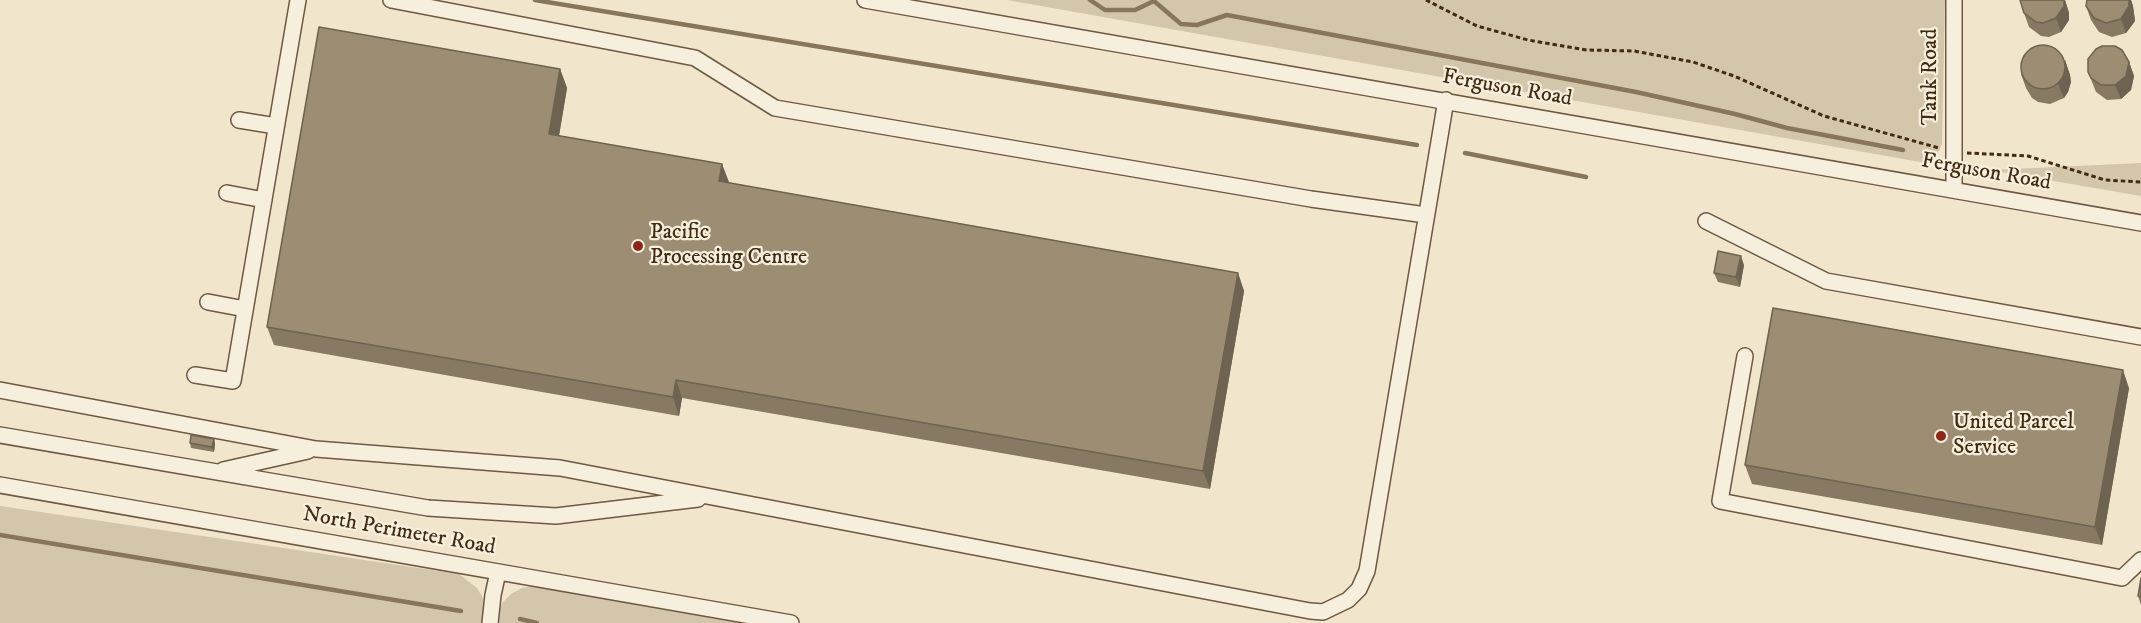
<!DOCTYPE html>
<style>
body{margin:0}
canvas{display:block;background:#f1e6cb}
</style>
<canvas width="2141" height="623"></canvas>
<script>
const ctx = document.querySelector('canvas').getContext('2d');
ctx.lineJoin = 'round';
function paint(path, color) {
  ctx.fillStyle = color;
  ctx.fill(path, 'evenodd');
}
function shape(rows) {
  const path = new Path2D();
  for (const r of rows) {
    if (r.length === 3) {
      path.moveTo(r[0] + r[2], r[1]);
      path.arc(r[0], r[1], r[2], 0, 2 * Math.PI);
      continue;
    }
    path.moveTo(r[0], r[1]);
    for (let i = 2; i < r.length; i += 2) path.lineTo(r[i], r[i + 1]);
  }
  return path;
}
function stroke(path, color, width, dash) {
  ctx.strokeStyle = color;
  ctx.lineWidth = width;
  ctx.lineCap = dash ? 'butt' : 'round';
  ctx.setLineDash(dash || []);
  ctx.stroke(path);
}
function label(font, color, halo, rows, align = 'center') {
  ctx.font = font + ' "IM FELL DW Pica",serif';
  ctx.lineWidth = 4.5;
  ctx.setLineDash([]);
  ctx.textBaseline = 'middle';
  ctx.strokeStyle = halo;
  ctx.fillStyle = color;
  for (const [text, x, y, turn = 0] of rows) {
    ctx.save();
    ctx.translate(x, y);
    ctx.rotate((+turn || 0) * Math.PI / 180);
    ctx.textAlign = isNaN(turn) ? turn : align;
    if (halo) ctx.strokeText(text, 0, 0);
    ctx.fillText(text, 0, 0);
    ctx.restore();
  }
}
const green = shape([
 [1007,0,1945,0,1942,144,1937,155,1926,163],
 [2141,163,2141,196,1990,170],
 [0,506,459,574,477,588,483,598,483,623,0,623],
 [533,586,741,623,495,623,502,603,511,594,522,588]
]);
const stream = shape([
 [535,0,1417,145],
 [1090,0,1105,10,1135,10,1154,1,1181,24,1197,25,1227,15,1636,92,1735,114,1787,128,1903,150],
 [1465,153,1586,177],
 [0,535,461,611],
 [520,619,537,623]
]);
const path = shape([
 [1426,0,1477,26,1528,40,1587,50,1634,51,1693,62,1734,76,1824,116,1939,148],
 [1967,153,2028,156,2105,180,2141,182]
]);
const minor = shape([
 [391,0,695,58,775,108,1311,199,1426,215],
 [865,0,2141,223],
 [1954,0,1954,190],
 [239,120,276,126],
 [227,193,264,200],
 [1706,221,1826,281,2141,337],
 [208,302,245,309],
 [1745,356,1720,501,2122,578,2141,560],
 [195,375,233,381,298,0],
 [0,390,316,449,560,468,1310,611,1323,612,1348,600,1359,589,1367,571,1446,100],
 [0,435,428,508,556,516,698,499],
 [223,470,308,451],
 [0,485,791,623],
 [490,623,493,595,498,572]
]);
const wall = shape([
 [2065,0,2069,13,2069,20,2061,32,2049,37,2041,36,2029,27,2024,13],
 [2087,0,2131,0,2133,6,2135,21,2126,33,2112,37,2099,32,2091,20,2086,6],
 [2065,60,2070,75,2071,82,2068,92,2064,98,2050,104,2038,102,2032,98,2026,88,2021,74],
 [2129,62,2134,76,2131,90,2121,99,2107,100,2096,92,2088,72],
 [560,69,567,88,559,136,722,164,728,183,1238,273,1244,291,1210,489,682,398,679,416,274,345,267,327],
 [1744,265,1740,287,1718,282,1714,273],
 [2129,388,2102,545,1752,484,1745,465],
 [214,439,215,444,214,452,191,448,190,443],
 [2141,578,2141,605,2138,596]
]);
const shadedWall = shape([
 [2065,0,2069,13,2069,20,2061,32,2056,18],
 [2129,0,2131,0,2133,6,2135,21,2126,33,2121,19],
 [2065,60,2070,75,2071,82,2068,92,2064,98,2058,84],
 [2129,62,2134,76,2131,90,2121,99,2115,85],
 [560,69,567,88,556,153,549,134],
 [722,164,729,182,726,200,719,181],
 [1741,256,1744,265,1740,287,1736,277],
 [1238,273,1244,291,1210,489,1203,471],
 [2123,370,2129,388,2102,545,2095,527],
 [676,380,682,398,679,416,673,397],
 [214,439,215,444,214,452,212,447]
]);
const building = shape([
 [2020,0,2064,0,2064,6,2056,18,2043,23,2036,22,2024,13,2020,0],
 [2087,0,2129,0,2129,6,2121,19,2106,23,2094,18,2086,6,2087,0],
 [319,27,560,69,549,134,722,164,719,181,1238,273,1203,471,676,380,673,397,267,327,319,27],
 [2043,67,22],
 [2102,46,2115,46,2122,50,2129,62,2126,76,2115,85,2101,85,2091,78,2088,72,2088,59,2096,49,2102,46],
 [1718,251,1741,256,1736,277,1714,273,1718,251],
 [1773,308,2123,370,2095,527,1745,465,1773,308],
 [191,435,214,439,212,447,190,443,191,435],
 [2141,578,2141,597,2138,596,2141,578]
]);
const markers = [
 [638,246,6,"#8f2418"],
 [1941,436,6,"#8f2418"]
];
const streetNames = [
 ["Tank Road",1931,77,-90],
 ["Ferguson Road",1507,89,10],
 ["Ferguson Road",1986,173,10],
 ["North Perimeter Road",399,532,10]
];
const poiNames = [
 ["Pacific",650,233],
 ["Processing Centre",650,258],
 ["United Parcel",1953,423],
 ["Service",1953,448]
];
paint(green, '#d3c6ab');
stroke(stream, '#88765b', 4.5);
stroke(minor, '#6e5a40', 18);
stroke(path, '#422c11', 3, [4.5, 3]);
stroke(minor, '#f6efdd', 15);
paint(wall, '#877962');
paint(shadedWall, '#6e6350');
paint(building, '#9d8d72');
stroke(building, '#6e6350', 1.5);
for (const [x, y, r, color] of markers) {
  const dot = new Path2D();
  dot.arc(x, y, r, 0, 2 * Math.PI);
  ctx.fillStyle = color;
  ctx.fill(dot);
  stroke(dot, '#f6efdd', 2);
}
label('22px', '#422c11', '#f6efdd', streetNames);
label('22px', '#422c11', '#f6efdd', poiNames, 'left');
</script>
